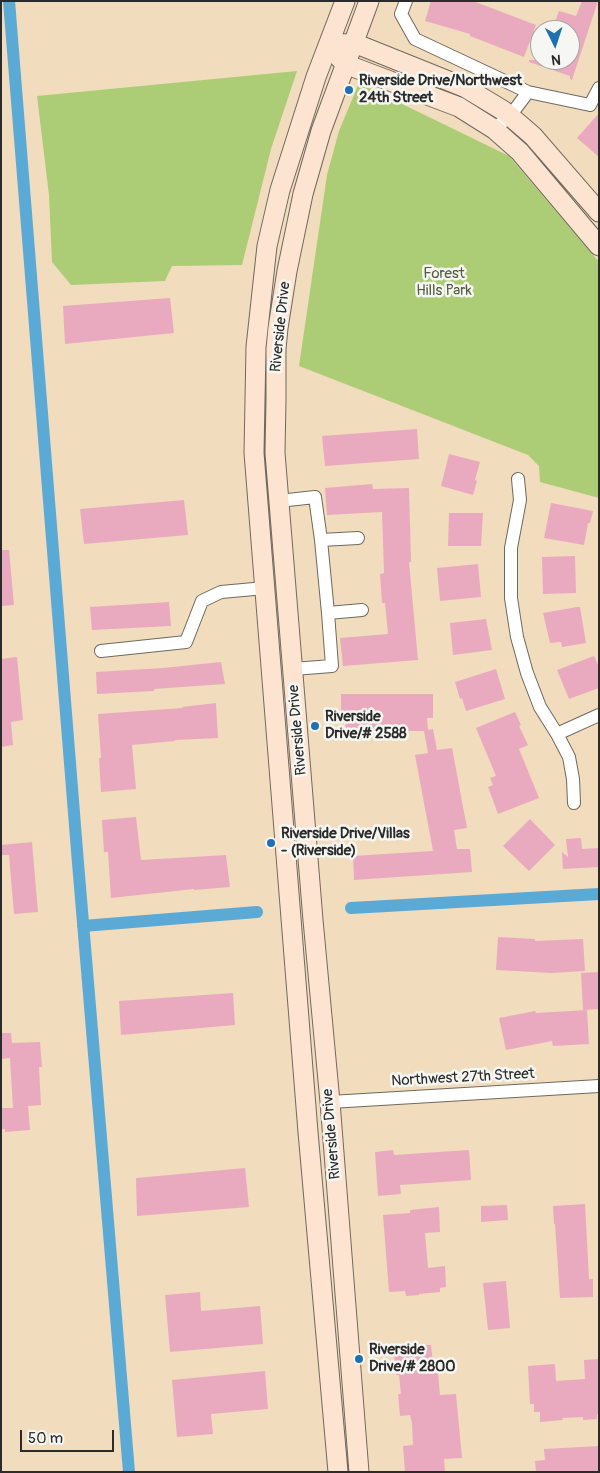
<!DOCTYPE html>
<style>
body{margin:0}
#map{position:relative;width:600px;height:1473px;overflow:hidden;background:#f1dcbe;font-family:Pangolin,sans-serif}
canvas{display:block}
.frame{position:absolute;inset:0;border:2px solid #2b2b2b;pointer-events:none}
.north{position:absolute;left:530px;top:20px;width:50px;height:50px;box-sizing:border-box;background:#f6f6f2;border:1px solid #a5a5a2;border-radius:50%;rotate:176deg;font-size:14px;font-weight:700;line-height:20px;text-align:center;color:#2b2b2b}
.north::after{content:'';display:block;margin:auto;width:18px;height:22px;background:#1f6fb2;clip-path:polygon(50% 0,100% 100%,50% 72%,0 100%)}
.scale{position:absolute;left:20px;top:1430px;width:94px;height:22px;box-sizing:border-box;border:2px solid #2b2b2b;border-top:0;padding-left:6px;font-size:15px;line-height:18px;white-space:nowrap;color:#2b2b2b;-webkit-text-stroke:4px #f6f6f2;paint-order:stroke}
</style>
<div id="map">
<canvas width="600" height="1473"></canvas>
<div class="frame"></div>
<div class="north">N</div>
<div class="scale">50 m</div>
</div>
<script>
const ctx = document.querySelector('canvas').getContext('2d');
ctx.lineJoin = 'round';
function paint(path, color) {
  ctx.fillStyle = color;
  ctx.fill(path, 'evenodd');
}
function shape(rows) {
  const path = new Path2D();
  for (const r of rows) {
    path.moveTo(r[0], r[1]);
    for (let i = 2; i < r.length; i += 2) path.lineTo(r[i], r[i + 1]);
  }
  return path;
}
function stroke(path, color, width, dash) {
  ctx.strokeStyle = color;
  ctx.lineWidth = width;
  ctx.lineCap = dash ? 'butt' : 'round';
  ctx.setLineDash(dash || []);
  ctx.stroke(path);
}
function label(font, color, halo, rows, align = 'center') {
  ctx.font = font + ' Pangolin,sans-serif';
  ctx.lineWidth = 5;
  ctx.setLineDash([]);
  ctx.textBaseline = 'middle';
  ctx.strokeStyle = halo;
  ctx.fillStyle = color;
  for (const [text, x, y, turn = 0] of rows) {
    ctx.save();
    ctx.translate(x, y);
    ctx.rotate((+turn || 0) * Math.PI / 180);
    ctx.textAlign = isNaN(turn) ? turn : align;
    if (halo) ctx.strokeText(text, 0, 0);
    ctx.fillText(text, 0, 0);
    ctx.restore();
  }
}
const green = shape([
 [297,71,271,149,242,265,172,266,165,281,71,285,52,262,49,195,37,96],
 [359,83,509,156,599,262,599,498,540,482,539,466,528,455,299,366,327,175,339,131]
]);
const canal = shape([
 [9,1,78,863,129,1472],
 [351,908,599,894],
 [83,926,257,912]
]);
const building = shape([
 [431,1,473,1,536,25,524,57,470,36,470,34,425,21],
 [582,1,598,1,572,80,570,79,570,76,529,62,529,60,570,60,570,30,552,30,559,11,576,16],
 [599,113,599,157,577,138],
 [170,298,174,333,65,344,63,306],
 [417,429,419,459,325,466,322,436],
 [449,454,480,462,475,480,477,481,473,495,441,486],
 [372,484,373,489,409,488,411,562,409,562,418,660,343,666,340,638,388,634,385,603,382,603,380,574,384,573,382,512,327,515,325,488],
 [184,500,188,535,84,544,80,509],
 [551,503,593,511,590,523,588,523,584,545,544,538],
 [449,513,483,513,481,546,448,546],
 [1,550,9,550,14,605,1,606],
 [575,556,576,593,543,594,542,557],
 [478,564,481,597,440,601,437,568],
 [169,602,171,626,92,630,90,607],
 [577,607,580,607,586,643,562,647,561,642,550,643,543,613],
 [486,619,492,650,453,655,450,623],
 [594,656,599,667,599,688,569,699,557,670],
 [17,657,23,720,11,722,13,745,1,747,1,659],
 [221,662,225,684,154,689,154,691,97,694,96,672,163,668],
 [496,669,505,699,466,711,462,698,460,699,455,682],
 [341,694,433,694,433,718,427,718,428,730,433,729,437,750,452,748,467,828,454,830,457,849,470,849,472,872,354,880,353,856,433,851,415,755,428,753,424,731,391,731,391,729,346,730,345,715,341,715],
 [216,703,218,738,175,740,175,741,132,745,136,789,101,792,99,758,101,758,98,714,183,708,182,707],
 [515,712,521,725,519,726,528,745,519,749,539,798,498,814,488,787,493,785,490,778,496,776,476,728],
 [136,817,141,860,226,855,230,887,194,890,194,889,111,898,108,852,104,852,102,820],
 [530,819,555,845,529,871,503,846],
 [581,838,582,849,599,848,599,867,563,869,562,852,568,857,566,839],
 [32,842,38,912,14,914,9,855,1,855,1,845],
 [498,937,535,939,535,941,583,939,585,971,552,973,496,970],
 [599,972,599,1009,583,1010,581,973],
 [233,993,235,1025,121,1035,119,1001],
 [587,1010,589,1044,553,1046,552,1041,506,1050,499,1018,535,1011,536,1013],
 [1,1033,11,1033,12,1043,40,1042,42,1067,39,1067,41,1105,28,1106,30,1130,5,1132,5,1129,1,1129,1,1108,13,1108,10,1058,1,1059],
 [393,1150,394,1155,469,1150,471,1180,400,1185,401,1194,378,1196,375,1152],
 [245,1168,249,1207,137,1216,136,1178],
 [585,1204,589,1279,593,1279,593,1297,560,1298,555,1224,554,1224,553,1206],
 [507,1205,508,1220,481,1222,481,1206],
 [439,1207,440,1232,425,1233,428,1268,445,1266,446,1287,440,1288,440,1292,419,1294,419,1295,406,1296,405,1291,389,1292,383,1215,410,1213,410,1210],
 [506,1281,510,1328,488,1330,483,1283],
 [200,1292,201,1311,260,1306,263,1344,170,1352,165,1295],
 [423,1343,423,1345,431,1345,434,1373,438,1373,440,1395,456,1394,462,1458,444,1459,445,1472,405,1472,403,1446,413,1445,412,1423,410,1415,400,1416,398,1394,401,1394,399,1375,396,1375,394,1353,405,1352,405,1345],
 [599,1359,599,1414,597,1414,597,1419,583,1420,583,1417,562,1418,563,1420,540,1422,540,1412,534,1412,534,1404,530,1404,528,1366,555,1364,556,1381,585,1379,584,1360],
 [265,1371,268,1409,211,1414,213,1434,177,1437,172,1380],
 [599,1446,599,1472,536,1472,535,1461,545,1460,544,1449]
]);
const street = shape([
 [406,1,401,14,415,39,528,92,590,105,599,88],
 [494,129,510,116,528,92],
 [518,479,520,500,511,548,511,598,517,637,527,673,540,707,557,734,569,757,573,779,574,803],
 [279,501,315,497,321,540],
 [328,613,321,540,358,538],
 [101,651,186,642,202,601,221,592,265,588],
 [293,669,332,666,328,613,362,610],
 [557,734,599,715],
 [330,1102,599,1086]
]);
const secondary = shape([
 [342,44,354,43,466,88,504,111,533,136,599,212],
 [337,55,345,64,459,107,494,129,520,152,599,246],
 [338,1472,308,1132,254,453,256,347,267,246,280,190,316,77,345,1],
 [359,1472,330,1102,313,920,275,453,276,399,276,349,278,328,287,271,303,194,321,131,369,1]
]);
const markers = [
 [349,90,5,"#1f6fb2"],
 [315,726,5,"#1f6fb2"],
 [271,843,5,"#1f6fb2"],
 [359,1359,5,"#1f6fb2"]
];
const poiNames = [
 ["Riverside Drive/Northwest",359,81],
 ["24th Street",359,98],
 ["Riverside",325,717],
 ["Drive/# 2588",325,734],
 ["Riverside Drive/Villas",281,834],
 ["- (Riverside)",281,851],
 ["Riverside",369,1350],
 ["Drive/# 2800",369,1367]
];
const parkNames = [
 ["Forest",444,274],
 ["Hills Park",444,291]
];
const streetNames = [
 ["Riverside Drive",281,327,-84],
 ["Riverside Drive",298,730,-95],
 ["Northwest 27th Street",463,1078,-3],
 ["Riverside Drive",332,1134,-95]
];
paint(green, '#accd75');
stroke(canal, '#5baad5', 12);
paint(building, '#e9aabf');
stroke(street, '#70695e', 14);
stroke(secondary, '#70695e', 21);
stroke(street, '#fff', 12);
stroke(secondary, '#fde4d1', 19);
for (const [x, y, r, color] of markers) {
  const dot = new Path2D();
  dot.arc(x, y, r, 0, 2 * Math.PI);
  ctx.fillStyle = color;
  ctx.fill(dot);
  stroke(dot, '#f6f6f2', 2);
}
label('bold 15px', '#2b2b2b', '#f6f6f2', poiNames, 'left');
label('15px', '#525c41', '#f6f6f2', parkNames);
label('15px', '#2b2b2b', '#f6f6f2', streetNames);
</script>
